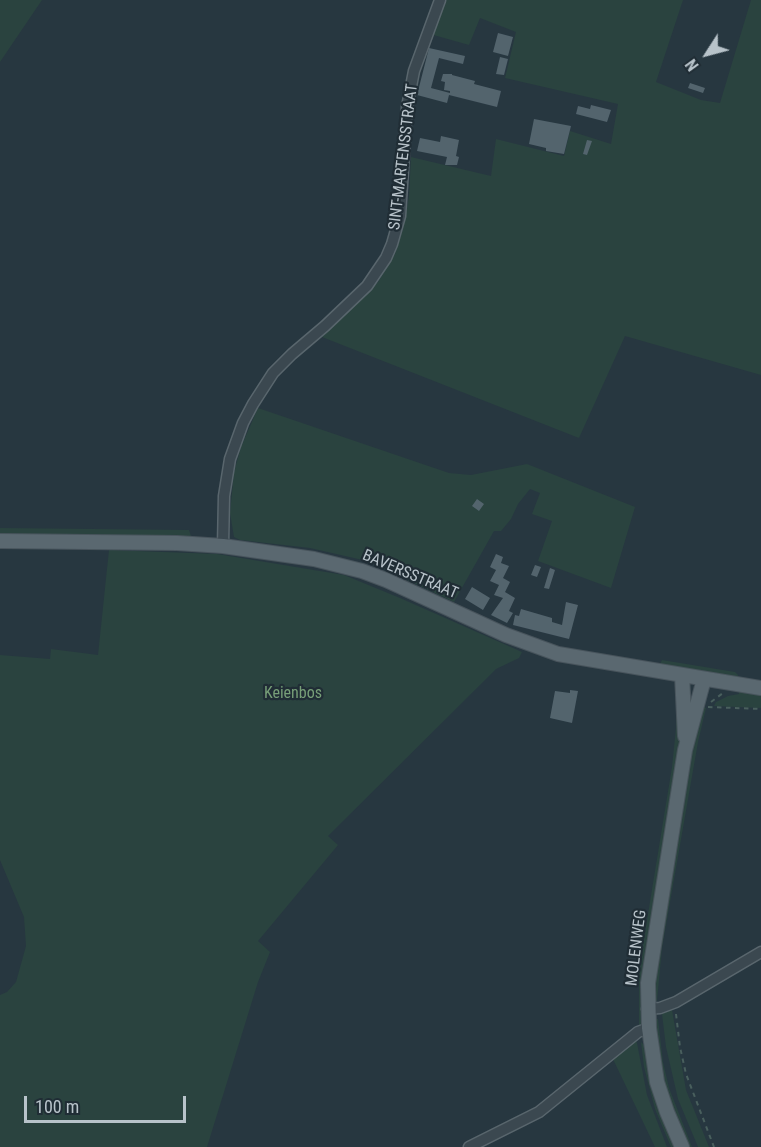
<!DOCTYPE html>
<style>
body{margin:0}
#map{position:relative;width:761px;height:1147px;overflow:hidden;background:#273740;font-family:"Roboto Condensed",sans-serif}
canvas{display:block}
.north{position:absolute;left:677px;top:24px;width:60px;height:60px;-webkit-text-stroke:4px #202d35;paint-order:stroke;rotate:234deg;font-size:16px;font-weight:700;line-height:24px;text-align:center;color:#b8c3ca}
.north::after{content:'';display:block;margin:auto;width:21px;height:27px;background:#b8c3ca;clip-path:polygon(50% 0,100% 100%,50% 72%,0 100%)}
.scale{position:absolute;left:24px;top:1096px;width:162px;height:27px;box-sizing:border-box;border:3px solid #b8c3ca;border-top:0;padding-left:8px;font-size:18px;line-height:21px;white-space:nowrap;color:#b8c3ca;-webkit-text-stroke:4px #202d35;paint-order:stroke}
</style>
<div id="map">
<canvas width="761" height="1147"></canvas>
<div class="north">N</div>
<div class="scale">100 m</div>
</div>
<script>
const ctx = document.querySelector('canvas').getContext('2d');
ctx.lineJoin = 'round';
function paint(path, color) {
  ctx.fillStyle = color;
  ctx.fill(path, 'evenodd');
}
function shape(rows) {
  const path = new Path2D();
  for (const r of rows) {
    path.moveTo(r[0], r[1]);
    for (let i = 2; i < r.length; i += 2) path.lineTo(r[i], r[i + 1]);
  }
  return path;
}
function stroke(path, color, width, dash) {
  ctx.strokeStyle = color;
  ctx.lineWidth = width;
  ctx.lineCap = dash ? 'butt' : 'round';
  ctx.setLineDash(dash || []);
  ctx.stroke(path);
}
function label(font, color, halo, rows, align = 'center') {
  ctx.font = font + ' "Roboto Condensed",sans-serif';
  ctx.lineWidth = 4.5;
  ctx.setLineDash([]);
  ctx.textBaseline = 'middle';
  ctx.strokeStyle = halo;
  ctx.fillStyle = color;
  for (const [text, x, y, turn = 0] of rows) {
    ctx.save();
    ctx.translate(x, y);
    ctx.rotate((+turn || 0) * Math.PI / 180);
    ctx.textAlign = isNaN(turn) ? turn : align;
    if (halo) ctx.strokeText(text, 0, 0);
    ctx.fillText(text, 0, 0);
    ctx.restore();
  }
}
const green = shape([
 [0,0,42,0,0,62],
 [445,0,683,0,656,82,701,100,720,103,751,0,761,0,761,375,625,336,579,438,322,337,378,282,395,254,403,229,409,196,411,157,491,176,496,139,564,156,570,131,611,144,618,104,505,78,516,32,480,18,469,45,430,34],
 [258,408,449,473,471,475,527,464,635,507,611,588,538,561,552,521,532,514,540,493,530,489,518,504,511,519,501,531,494,531,454,602,367,561,310,548,240,540,234,537,230,513,234,472,241,447],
 [0,528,189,530,191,536,0,534],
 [109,550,217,554,344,575,400,598,522,652,519,658,496,669,485,680,328,836,338,845,258,941,270,952,258,982,207,1147,0,1147,0,995,7,992,16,982,26,946,24,917,0,860,0,655,50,659,51,649,98,655],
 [662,660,735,672,738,675,738,679,659,666],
 [739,691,761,695,761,708,714,706,716,702,728,696,739,694],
 [676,703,680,703,679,750,645,958,642,977,642,1023,639,1025,639,969,672,767,676,728],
 [703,707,706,708,698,742,662,948,657,1001,654,1001,654,987,691,753],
 [672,1010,686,1090,709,1147,698,1147,678,1099,666,1047,662,1014,663,1011],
 [654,1019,658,1019,663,1062,669,1088,692,1147,688,1147,676,1121,662,1075],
 [631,1041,636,1041,637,1043,647,1095,667,1147,655,1147,612,1057],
 [641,1042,644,1045,658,1104,675,1147,671,1147,655,1109,644,1067]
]);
const building = shape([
 [498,33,513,37,508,56,493,52],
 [429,48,465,56,463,64,439,58,431,88,450,93,450,91,444,90,445,82,441,81,443,74,452,74,452,75,475,81,474,84,501,91,497,107,449,95,447,103,417,95],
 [500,57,508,59,504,75,496,74],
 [690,83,705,88,703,93,688,88],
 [591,105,611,110,607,122,576,114,578,106,590,109],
 [534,119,571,126,564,154,546,151,546,148,529,144],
 [441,136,459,140,456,156,459,157,457,165,445,165,447,157,417,151,420,138,440,142],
 [587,140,592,141,587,155,583,154],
 [477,499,484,504,479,511,472,506],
 [496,554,503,557,501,563,509,566,503,578,510,582,505,592,515,598,509,611,513,613,507,623,491,615,503,598,494,595,499,585,490,581,496,570,490,567],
 [535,565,541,567,537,577,531,575],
 [550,568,555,570,549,589,544,588],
 [472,587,490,598,483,610,465,599],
 [566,602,578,605,569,639,513,625,515,615,519,616,521,609,552,618,552,622,562,625],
 [570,690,578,691,572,723,550,718,555,691,570,693]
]);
const path = shape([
 [711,702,723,693],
 [708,707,761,709],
 [676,1014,680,1047,686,1074,714,1147]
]);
const minor = shape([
 [223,546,224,496,230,459,243,423,253,404,273,373,292,354,325,326,367,286,386,258,392,244,400,216,407,107,414,71,440,0],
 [647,1009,660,1008,676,1002,761,952],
 [469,1147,539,1112,638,1032,649,1028]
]);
const major = shape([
 [0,541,177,543,223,546,314,559,362,571,386,580,506,635,558,654,761,688],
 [682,675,685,736],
 [682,1147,667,1112,657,1082,649,1028,648,983,685,750,704,679]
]);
const streetNames = [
 ["SINT-MARTENSSTRAAT",404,157,-83],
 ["BAVERSSTRAAT",410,575,23],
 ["MOLENWEG",637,948,-83]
];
const parkNames = [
 ["Keienbos",293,694]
];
paint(green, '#2a433f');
paint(building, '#53646d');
stroke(minor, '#59666d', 13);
stroke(major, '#48545c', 16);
stroke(path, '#495f5d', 2, [4.5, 4.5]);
stroke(minor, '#3b4850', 10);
stroke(major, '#5a6870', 14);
label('16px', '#b8c3ca', '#202d35', streetNames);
label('16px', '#779f78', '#202d35', parkNames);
</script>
